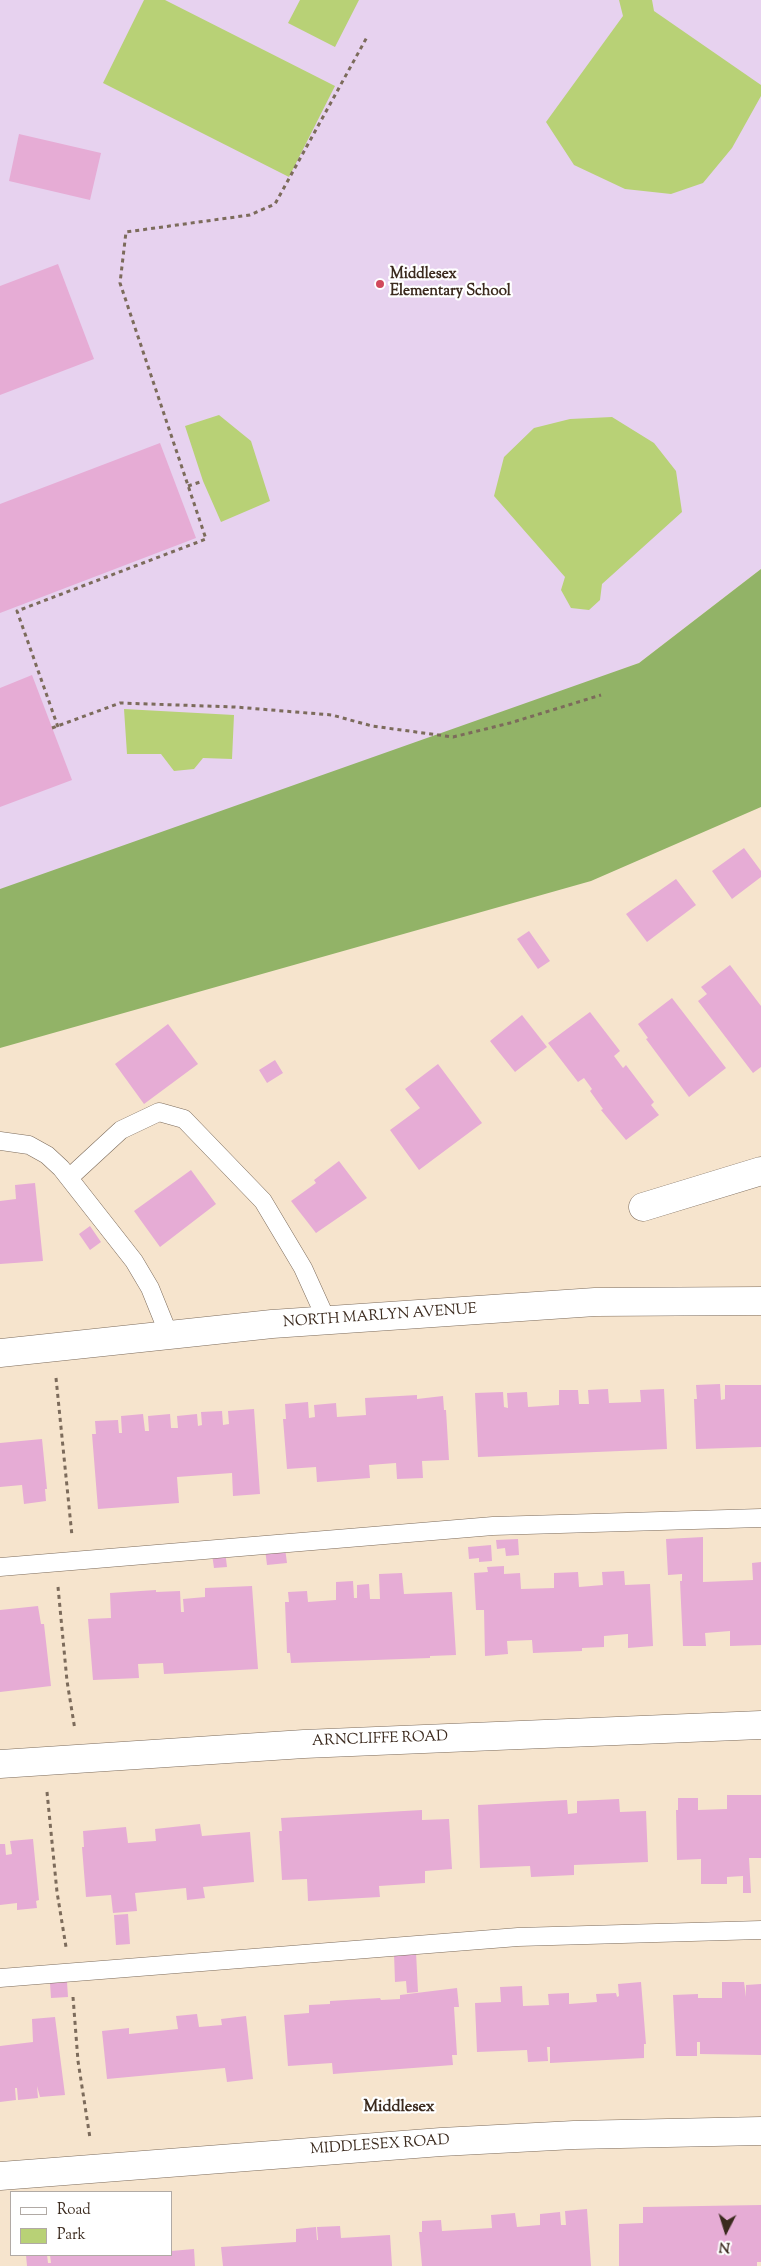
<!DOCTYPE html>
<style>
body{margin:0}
#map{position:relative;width:761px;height:2266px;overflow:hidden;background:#f6e4cd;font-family:"Sorts Mill Goudy",serif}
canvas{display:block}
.legend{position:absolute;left:10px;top:2191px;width:162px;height:65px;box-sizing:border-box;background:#fff;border:1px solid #b1aaa5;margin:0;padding:6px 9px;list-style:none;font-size:15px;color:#3b2a1e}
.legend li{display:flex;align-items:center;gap:10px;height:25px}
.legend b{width:25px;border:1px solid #b1aaa5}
.north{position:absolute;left:701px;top:2206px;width:50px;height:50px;-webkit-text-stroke:4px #fff;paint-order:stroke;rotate:185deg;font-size:14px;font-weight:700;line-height:20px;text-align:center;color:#3b2a1e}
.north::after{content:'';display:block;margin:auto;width:18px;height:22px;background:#3b2a1e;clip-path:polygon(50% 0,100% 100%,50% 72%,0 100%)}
</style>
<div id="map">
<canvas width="761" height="2266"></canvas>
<ul class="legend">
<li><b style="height:6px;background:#fff"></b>Road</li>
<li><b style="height:14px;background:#b8d176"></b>Park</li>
</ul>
<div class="north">N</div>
</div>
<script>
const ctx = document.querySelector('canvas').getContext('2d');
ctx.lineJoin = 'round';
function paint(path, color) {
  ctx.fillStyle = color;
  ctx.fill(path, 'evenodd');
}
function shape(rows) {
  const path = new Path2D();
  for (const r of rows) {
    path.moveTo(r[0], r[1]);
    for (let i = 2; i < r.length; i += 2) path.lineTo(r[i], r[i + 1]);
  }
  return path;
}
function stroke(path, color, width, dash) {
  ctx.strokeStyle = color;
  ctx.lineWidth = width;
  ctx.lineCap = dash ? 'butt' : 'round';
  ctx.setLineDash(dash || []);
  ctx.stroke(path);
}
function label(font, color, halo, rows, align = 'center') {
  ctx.font = font + ' "Sorts Mill Goudy",serif';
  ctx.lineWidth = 4.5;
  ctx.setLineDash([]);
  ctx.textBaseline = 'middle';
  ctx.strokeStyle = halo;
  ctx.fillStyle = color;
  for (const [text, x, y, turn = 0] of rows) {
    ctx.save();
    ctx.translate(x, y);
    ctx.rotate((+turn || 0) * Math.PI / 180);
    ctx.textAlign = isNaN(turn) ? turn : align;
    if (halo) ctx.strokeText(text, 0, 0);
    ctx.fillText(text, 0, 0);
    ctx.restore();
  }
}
const built = shape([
 [0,0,761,0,761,569,639,663,0,897]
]);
const green = shape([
 [144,0,165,0,335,86,289,177,103,83],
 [300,0,359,0,335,47,288,23],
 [619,0,652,0,654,11,761,85,761,96,732,148,703,183,671,194,625,189,574,165,546,122,623,16],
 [219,415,251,441,270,501,221,522,203,481,185,426],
 [612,417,654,443,676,471,682,512,602,584,600,600,589,610,571,608,561,590,565,577,494,496,504,457,534,428,570,419],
 [124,709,234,715,232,759,203,758,194,769,174,771,161,754,127,754]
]);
const forest = shape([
 [761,569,761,807,591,881,0,1048,0,889,639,663]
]);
const building = shape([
 [19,134,101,153,90,200,9,181],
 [58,264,94,359,0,395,0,286],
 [160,443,196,538,0,613,0,504],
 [32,675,72,780,0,807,0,688],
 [744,848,761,871,761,877,732,899,712,871],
 [676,879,696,905,647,942,626,914],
 [529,931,550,961,538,969,517,939],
 [730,965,761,1006,761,1067,753,1073,698,1001,707,994,701,987],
 [672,998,726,1068,689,1097,646,1039,648,1038,638,1024],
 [590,1012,620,1051,614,1056,623,1068,626,1065,654,1102,651,1105,659,1115,626,1140,601,1110,603,1109,590,1091,592,1089,584,1078,578,1082,548,1043],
 [522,1015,547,1047,515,1072,490,1041],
 [168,1024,198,1064,144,1104,115,1064],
 [275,1060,283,1073,267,1083,259,1070],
 [438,1064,482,1123,419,1170,390,1130,420,1108,405,1089],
 [339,1161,367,1198,316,1233,291,1201,316,1183,314,1180],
 [191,1170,216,1204,160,1247,134,1211],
 [35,1183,43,1261,0,1264,0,1201,16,1199,15,1185],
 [90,1226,101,1242,90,1250,79,1234],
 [720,1384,721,1400,725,1399,725,1385,761,1385,761,1447,696,1449,694,1399,697,1399,696,1385],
 [608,1389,609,1403,641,1402,640,1390,664,1389,667,1449,478,1457,475,1393,503,1392,504,1407,508,1408,507,1393,527,1392,528,1407,559,1405,559,1390,578,1390,579,1404,589,1404,588,1390],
 [417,1395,417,1399,443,1396,444,1410,446,1410,449,1460,422,1461,423,1478,397,1479,396,1463,369,1465,370,1478,317,1482,316,1467,287,1469,283,1419,286,1419,285,1404,308,1402,309,1418,315,1417,314,1405,336,1403,337,1417,366,1415,365,1398],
 [254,1409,260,1494,233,1496,232,1473,177,1477,179,1503,98,1509,92,1434,96,1434,95,1421,118,1420,119,1433,122,1433,121,1416,143,1414,145,1431,149,1431,148,1416,170,1414,171,1428,178,1428,177,1416,197,1414,198,1426,202,1425,201,1412,222,1411,223,1425,229,1424,228,1411],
 [42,1439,47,1489,45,1489,46,1501,24,1504,22,1485,0,1487,0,1443],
 [703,1537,703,1582,753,1580,752,1563,761,1562,761,1645,730,1646,730,1631,705,1633,706,1646,683,1646,680,1581,682,1581,682,1574,668,1575,666,1539],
 [518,1539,519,1555,506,1556,505,1548,497,1549,496,1540],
 [491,1545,492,1561,479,1562,479,1558,469,1559,468,1547],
 [285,1548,287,1563,267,1565,265,1549],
 [225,1551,227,1567,214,1568,212,1554],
 [504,1566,504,1574,520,1573,521,1589,554,1588,554,1573,578,1572,579,1587,603,1585,602,1572,624,1571,625,1585,650,1584,653,1646,628,1648,628,1634,604,1636,604,1647,582,1648,582,1651,533,1653,532,1640,507,1641,508,1654,485,1656,484,1610,476,1610,474,1573,488,1572,487,1567],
 [402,1573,404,1594,452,1592,456,1655,430,1656,430,1658,291,1663,290,1653,287,1653,285,1602,289,1602,288,1592,307,1591,308,1602,336,1600,336,1582,353,1581,354,1598,357,1598,357,1585,369,1584,370,1599,380,1599,379,1574],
 [252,1586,258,1669,164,1674,163,1663,138,1664,139,1678,93,1680,88,1619,111,1618,110,1593,156,1590,156,1592,180,1591,181,1612,184,1612,183,1599,205,1597,205,1588],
 [38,1606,41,1624,44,1624,51,1686,0,1692,0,1610],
 [727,1795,761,1795,761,1858,749,1858,751,1893,743,1893,743,1876,727,1877,727,1884,701,1884,701,1859,677,1860,676,1810,678,1810,678,1798,698,1798,698,1810,727,1809],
 [619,1799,620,1812,646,1811,648,1862,574,1865,574,1875,531,1877,530,1866,480,1868,478,1805,567,1800,568,1814,577,1813,577,1801],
 [422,1810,422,1820,449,1819,452,1869,425,1871,425,1883,379,1886,380,1897,308,1901,307,1879,282,1880,279,1831,282,1831,281,1818],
 [200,1824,202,1836,250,1832,254,1882,203,1887,205,1898,187,1900,186,1888,135,1893,137,1911,113,1913,111,1895,86,1897,82,1847,84,1847,83,1831,126,1827,128,1843,156,1841,155,1829],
 [33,1839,39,1900,36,1901,37,1908,17,1910,17,1903,0,1905,0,1844,5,1844,6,1855,12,1854,10,1841],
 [128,1914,130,1944,116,1945,114,1915],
 [416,1952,418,1992,407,1993,406,1981,395,1982,394,1953],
 [67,1982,68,1997,51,1998,50,1983],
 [641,1982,646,2044,644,2044,644,2058,550,2063,550,2047,547,2047,548,2061,528,2062,527,2050,477,2052,475,2003,501,2002,500,1987,522,1986,523,2006,549,2005,548,1994,569,1993,569,2004,597,2002,596,1994,616,1993,617,1997,619,1996,618,1984],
 [722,1982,744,1982,746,1997,746,1985,761,1984,761,2055,700,2054,700,2042,697,2042,697,2056,676,2056,673,1995,698,1994,698,1998,722,1998],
 [457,1988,459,2007,454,2007,457,2055,452,2055,453,2065,333,2074,332,2063,288,2066,284,2015,309,2013,309,2005,330,2004,330,2001,380,1998,381,2000,400,1999,400,1995],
 [197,2014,199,2027,222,2025,221,2019,246,2016,253,2079,227,2082,225,2068,107,2079,102,2031,129,2028,129,2034,178,2029,176,2016],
 [55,2017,65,2095,40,2097,37,2086,38,2098,18,2100,17,2088,15,2088,16,2100,0,2102,0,2046,33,2042,32,2019],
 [761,2205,761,2262,757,2262,757,2266,619,2266,619,2224,643,2223,643,2207],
 [587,2209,591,2266,422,2266,419,2232,422,2232,422,2221,441,2220,442,2231,492,2228,491,2215,515,2213,517,2227,540,2225,540,2214,560,2212,561,2225,566,2225,565,2211],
 [340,2226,341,2238,390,2235,392,2266,223,2266,221,2247,296,2242,296,2229,316,2227,317,2240,318,2240,317,2227],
 [194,2249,195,2266,27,2266,26,2255,47,2255,48,2263,51,2263,50,2255,171,2255,171,2251]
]);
const path = shape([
 [188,486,203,481],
 [58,727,17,611,206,539,120,283,126,232,250,215,275,204,367,37],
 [52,728,120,703,235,707,332,715,372,726,453,737,510,723,601,695],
 [56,1378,72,1536],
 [58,1587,67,1681,75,1730],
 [47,1792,57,1892,66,1947],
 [73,1997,78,2061,90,2138]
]);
const service = shape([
 [0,1141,29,1145,47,1155,61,1168,134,1261,150,1288,169,1335],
 [69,1178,121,1130,159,1112,184,1119,263,1201,303,1268,327,1321],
 [0,1567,493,1526,761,1518],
 [0,1978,518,1937,761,1930]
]);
const minor = shape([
 [643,1207,761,1171],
 [0,1353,272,1324,595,1302,761,1301],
 [0,1764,304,1744,761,1725],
 [0,2176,441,2142,574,2135,761,2131]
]);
const markers = [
 [380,284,5,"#d1495b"]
];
const poiNames = [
 ["Middlesex",390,275],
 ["Elementary School",390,292]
];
const streetNames = [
 ["NORTH MARLYN AVENUE",380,1317,-4],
 ["ARNCLIFFE ROAD",380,1740,-2],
 ["MIDDLESEX ROAD",380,2146,-4]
];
const neighbourhoodNames = [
 ["Middlesex",399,2108]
];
paint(built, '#e7d2ef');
paint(green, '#b8d176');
paint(forest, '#92b367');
paint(building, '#e6acd5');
stroke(service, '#7c6b5b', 19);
stroke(minor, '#7c6b5b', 29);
stroke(path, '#7c6b5b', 3, [4, 4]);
stroke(service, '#fff', 18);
stroke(minor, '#fff', 28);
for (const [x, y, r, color] of markers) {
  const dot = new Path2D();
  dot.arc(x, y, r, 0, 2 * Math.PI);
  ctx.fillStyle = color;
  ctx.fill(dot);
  stroke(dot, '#fff', 2);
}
label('bold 15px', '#3b2a1e', '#fff', poiNames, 'left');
label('15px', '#3b2a1e', '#fff', streetNames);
label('bold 16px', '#3b2a1e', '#fff', neighbourhoodNames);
</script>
